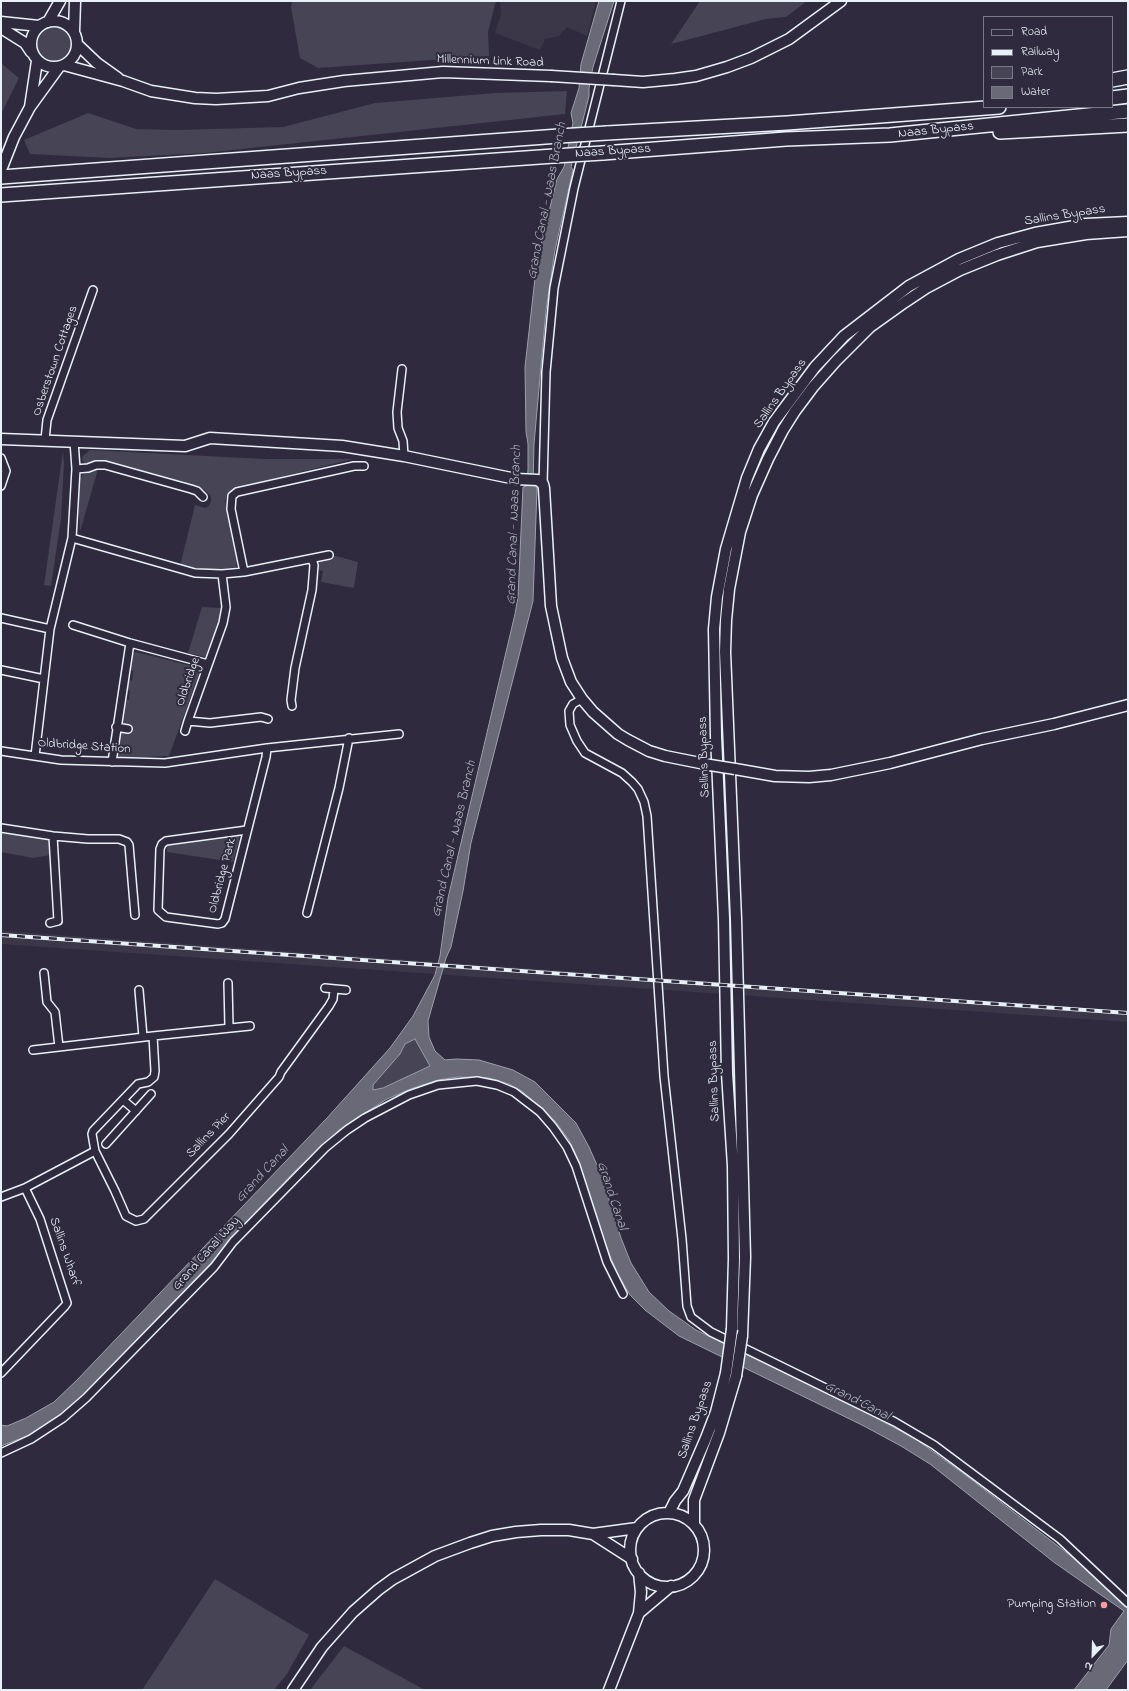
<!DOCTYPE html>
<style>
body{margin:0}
#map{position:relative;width:1129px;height:1691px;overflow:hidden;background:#2f2a3d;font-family:"Indie Flower",sans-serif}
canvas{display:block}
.frame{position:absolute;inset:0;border:2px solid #e8f1f8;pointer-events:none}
.legend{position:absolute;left:983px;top:16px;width:130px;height:92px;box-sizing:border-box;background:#2f2a3d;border:1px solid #797a88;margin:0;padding:5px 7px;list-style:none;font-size:12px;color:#e8f1f8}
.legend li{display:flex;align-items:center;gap:8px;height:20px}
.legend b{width:20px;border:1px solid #797a88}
.north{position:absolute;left:1073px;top:1635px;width:40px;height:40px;-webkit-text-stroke:3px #2f2a3d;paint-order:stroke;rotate:203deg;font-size:11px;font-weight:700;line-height:16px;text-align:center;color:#e8f1f8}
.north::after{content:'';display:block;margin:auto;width:14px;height:18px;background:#e8f1f8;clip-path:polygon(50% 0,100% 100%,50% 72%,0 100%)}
</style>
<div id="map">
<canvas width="1129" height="1691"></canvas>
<div class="frame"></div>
<ul class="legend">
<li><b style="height:5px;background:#2f2a3d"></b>Road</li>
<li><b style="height:5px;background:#e8f1f8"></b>Railway</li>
<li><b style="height:11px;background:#464455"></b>Park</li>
<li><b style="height:11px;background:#696978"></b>Water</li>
</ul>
<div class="north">N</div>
</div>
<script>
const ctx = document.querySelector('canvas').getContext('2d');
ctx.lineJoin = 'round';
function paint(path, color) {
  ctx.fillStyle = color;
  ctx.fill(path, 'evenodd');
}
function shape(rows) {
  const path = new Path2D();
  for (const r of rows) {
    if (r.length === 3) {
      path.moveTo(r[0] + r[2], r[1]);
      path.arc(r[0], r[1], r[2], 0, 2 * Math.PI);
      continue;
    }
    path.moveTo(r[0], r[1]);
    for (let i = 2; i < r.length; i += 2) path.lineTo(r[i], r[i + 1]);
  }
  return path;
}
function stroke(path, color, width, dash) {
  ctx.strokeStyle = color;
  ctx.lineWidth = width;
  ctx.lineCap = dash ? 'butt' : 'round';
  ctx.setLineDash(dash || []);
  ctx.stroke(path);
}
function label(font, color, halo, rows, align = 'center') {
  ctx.font = font + ' "Indie Flower",sans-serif';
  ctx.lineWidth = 4;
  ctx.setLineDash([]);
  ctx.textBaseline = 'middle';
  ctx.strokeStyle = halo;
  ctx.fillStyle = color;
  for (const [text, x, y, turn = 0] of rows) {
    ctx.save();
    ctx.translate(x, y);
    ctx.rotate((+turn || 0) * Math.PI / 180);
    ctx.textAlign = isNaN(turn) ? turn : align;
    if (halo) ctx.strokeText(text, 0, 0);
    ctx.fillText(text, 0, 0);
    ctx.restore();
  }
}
const built = shape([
 [500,1,596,1,587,36,567,27,559,36,545,39,540,50,495,33,501,15],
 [1,931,1128,1011,1128,1022,1,944]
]);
const green = shape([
 [292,1,496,1,488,32,489,56,318,68,300,58,291,7],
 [700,1,807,1,786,17,766,19,671,44],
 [53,44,19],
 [1,63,19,78,1,114],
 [567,91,565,114,205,153,110,158,30,154,24,140,88,113,136,129,176,130,283,127,375,103,495,93],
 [90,450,265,459,353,459,265,481,234,489,228,493,225,501,237,559,236,567,216,570,191,569,180,566,195,505,205,508,209,506,211,501,211,497,208,493,204,490,97,460,86,465,82,460,83,456],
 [63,451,64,463,61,519,51,586,44,585],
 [98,469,80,532,78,491,80,480,82,475],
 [332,555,358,562,354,588,321,582,323,571,318,570,318,566,320,562,332,560],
 [202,607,221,608,221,617,207,654,205,657,188,653],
 [136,652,196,667,199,674,169,756,119,758,116,754,119,732,130,733,131,727,120,725,124,699,129,700,130,691,125,690,127,680,132,681,133,671,128,670,131,654],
 [1,832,46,838,50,842,51,855,33,858,1,852],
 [239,836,239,841,233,862,167,852,167,844],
 [415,1039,430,1066,383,1088,373,1090,373,1085,400,1054,405,1044],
 [215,1579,309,1635,287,1674,274,1690,142,1690],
 [344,1646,425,1690,310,1690]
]);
const water = shape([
 [599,1,614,1,593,67,589,88,589,96,571,167,573,170,555,250,546,310,534,444,533,485,537,488,533,601,471,843,463,891,451,947,446,958,428,1021,429,1037,435,1051,445,1060,456,1059,479,1060,513,1070,535,1082,576,1123,589,1147,601,1174,621,1238,631,1263,649,1292,669,1311,696,1330,871,1415,917,1440,964,1474,1084,1566,1128,1605,1128,1660,1106,1690,1074,1690,1109,1645,1111,1629,1124,1611,1055,1563,930,1464,901,1446,862,1425,679,1336,645,1310,630,1295,618,1275,606,1246,579,1162,569,1140,555,1121,523,1092,509,1084,489,1078,458,1077,438,1080,413,1088,387,1099,340,1129,294,1172,251,1217,210,1264,82,1396,58,1417,32,1434,1,1446,1,1425,7,1426,26,1418,54,1402,77,1380,327,1118,390,1048,413,1016,435,975,440,956,448,898,515,614,518,597,523,487,527,486,528,469,528,444,526,432,525,367,537,260,557,179,564,167,573,123,571,113,579,88,581,64,599,1],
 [415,1039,430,1066,383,1088,373,1090,373,1085,400,1054,405,1044,415,1039]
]);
const street = shape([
 [402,369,397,412,398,428,403,441,404,456],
 [45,440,47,420,93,290],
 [1,458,6,471,1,486],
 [76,469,88,468,96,465,105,465,191,489,197,491,203,497],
 [543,484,546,372,554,288,574,188,621,1],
 [72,538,195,573,222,574,244,572,329,555],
 [244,572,231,509,232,496,237,492,354,466,364,466],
 [222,574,226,607,223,623,188,721,210,723,261,717,268,719],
 [1,618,50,629],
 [73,625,130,643,208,664],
 [1,670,44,679],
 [582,699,573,704,569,711,570,725,577,741,585,753,622,773,632,782,638,789,644,802,647,816,664,1076,682,1239,687,1306,691,1317,711,1332,895,1422,934,1445,1060,1539,1128,1603],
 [292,706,291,700,295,668,312,590,314,565,312,559],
 [116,727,128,729],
 [185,731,188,721],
 [1,751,61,760,165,763,267,748,399,734],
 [35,756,50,629,72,538,76,469,74,441],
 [112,762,130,643],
 [1,828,53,836,88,839,119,839,127,842,129,845,135,915],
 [247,830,166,841,162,844,160,849,158,910,166,917,218,924,222,923,225,919,266,757,267,748],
 [307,913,339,788,349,738],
 [50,923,58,921,53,836],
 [44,973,47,1002,55,1012,59,1047],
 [228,983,229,1027],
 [325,988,346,990],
 [139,990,143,1037],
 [153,1036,250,1026],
 [33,1050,153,1036,155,1071,154,1077,148,1082,138,1084,93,1131,92,1134,95,1151],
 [123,1100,136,1111],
 [106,1144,151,1094],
 [1,1197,25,1188,95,1151,115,1191,126,1216,136,1221,144,1219,229,1134,279,1077,281,1072,329,1006,333,999,334,989],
 [1,1373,65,1306,67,1303,40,1219,25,1188],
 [1,1453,31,1439,63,1418,86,1398,214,1267,233,1242,325,1148,347,1130,365,1118,409,1095,438,1085,477,1081,497,1085,514,1092,540,1112,553,1127,567,1147,576,1166,607,1262,623,1294]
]);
const secondary = shape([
 [54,44,23],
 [1,22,39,26],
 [48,22,60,1],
 [1,28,25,43,31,52],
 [74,32,75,1],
 [77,44,97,63,118,78],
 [64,65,123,81,151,91,195,98,216,99,268,96,299,88,344,81,443,72,551,76],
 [614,80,643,82,675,79,696,76,727,67,751,58,789,39,841,1],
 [30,107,37,61],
 [1,170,14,137,30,107,59,67],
 [1,439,185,446,210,438,342,446,404,456,516,479,538,480,543,484,544,488,551,606,562,658,571,682,582,699,593,712,618,734,628,740,649,751,665,756,710,765],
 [735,769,775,776,809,777,831,775,890,763,982,739,1054,724,1128,705],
 [732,1329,734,1259,733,1166,727,1073,724,919,716,736,714,629,717,597,726,549,747,478,759,449,774,422,815,367,844,336,909,286,959,259,998,243,1035,233,1086,224,1128,222],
 [742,1336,745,1257,736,919,725,652,726,620,729,589,740,532,752,495,768,459,783,430,795,411,813,387,836,361,870,327,905,302,926,288,960,270,997,255,1037,242,1086,234,1128,231],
 [669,1513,675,1501,683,1491,706,1438,716,1412,726,1373],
 [667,1550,37],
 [694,1524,694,1500,719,1433,736,1376],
 [593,1534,632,1559],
 [639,1613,671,1586],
 [293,1690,322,1647,353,1612,378,1590,393,1579,435,1556,470,1543,492,1536,516,1532,541,1530,569,1530,593,1534,637,1528],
 [609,1690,639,1613,641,1592,639,1573]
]);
const highway = shape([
 [1112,80,1128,77],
 [1112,98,1128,96],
 [1000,132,1128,125],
 [607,133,787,123,999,107],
 [603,153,786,139,890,135,1128,111],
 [1,177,559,136],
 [1,195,554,156]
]);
const rail = shape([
 [1,935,1128,1013]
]);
const secondaryBridge = shape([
 [551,76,614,80],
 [710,765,735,769],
 [726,1373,732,1329],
 [736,1376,742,1336]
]);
const highwayBridge = shape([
 [559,136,607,133],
 [554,156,603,153]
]);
const markers = [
 [1104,1605,4,"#ff9aa2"]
];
const streetNames = [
 ["Millennium Link Road",490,62,2],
 ["Naas Bypass",936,131,-6],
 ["Naas Bypass",613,152,-4],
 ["Naas Bypass",289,174,-4],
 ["Sallins Bypass",1065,216,-9],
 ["Osberstown Cottages",56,361,-71],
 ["Sallins Bypass",781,394,-55],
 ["Oldbridge",189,682,-71],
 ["Oldbridge Station",84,747,4],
 ["Sallins Bypass",705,757,-92],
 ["Oldbridge Park",223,876,-75],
 ["Sallins Bypass",715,1081,-92],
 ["Sallins Pier",209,1136,-46],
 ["Sallins Wharf",64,1252,71],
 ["Grand Canal Way",207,1254,-48],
 ["Sallins Bypass",696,1420,-71]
];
const poiNames = [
 ["Pumping Station",1096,1605]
];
const waterNames = [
 ["Grand Canal - Naas Branch",548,201,-79],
 ["Grand Canal - Naas Branch",515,525,-88],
 ["Grand Canal - Naas Branch",455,839,-77],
 ["Grand Canal",263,1175,-47],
 ["Grand Canal",611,1196,72],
 ["Grand Canal",857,1402,27]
];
paint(built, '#3b3749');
paint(green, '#464455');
paint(water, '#696978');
stroke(water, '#9c9fab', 1);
stroke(street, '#e8f1f8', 10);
stroke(secondary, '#e8f1f8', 13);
stroke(highway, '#e8f1f8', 16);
stroke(street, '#2f2a3d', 7);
stroke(secondary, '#2f2a3d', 10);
stroke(highway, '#2f2a3d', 13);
stroke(rail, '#e8f1f8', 4);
stroke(rail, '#2f2a3d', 2.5, [8]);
stroke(secondaryBridge, '#e8f1f8', 13, []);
stroke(highwayBridge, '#e8f1f8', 16, []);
stroke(secondaryBridge, '#2f2a3d', 10);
stroke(highwayBridge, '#2f2a3d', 13);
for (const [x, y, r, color] of markers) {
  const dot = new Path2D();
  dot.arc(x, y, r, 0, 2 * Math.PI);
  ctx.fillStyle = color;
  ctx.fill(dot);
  stroke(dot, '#2f2a3d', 1.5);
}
label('13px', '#e8f1f8', '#2f2a3d', streetNames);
label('13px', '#e8f1f8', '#2f2a3d', poiNames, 'right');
label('italic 14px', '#afb4be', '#2f2a3d', waterNames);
</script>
